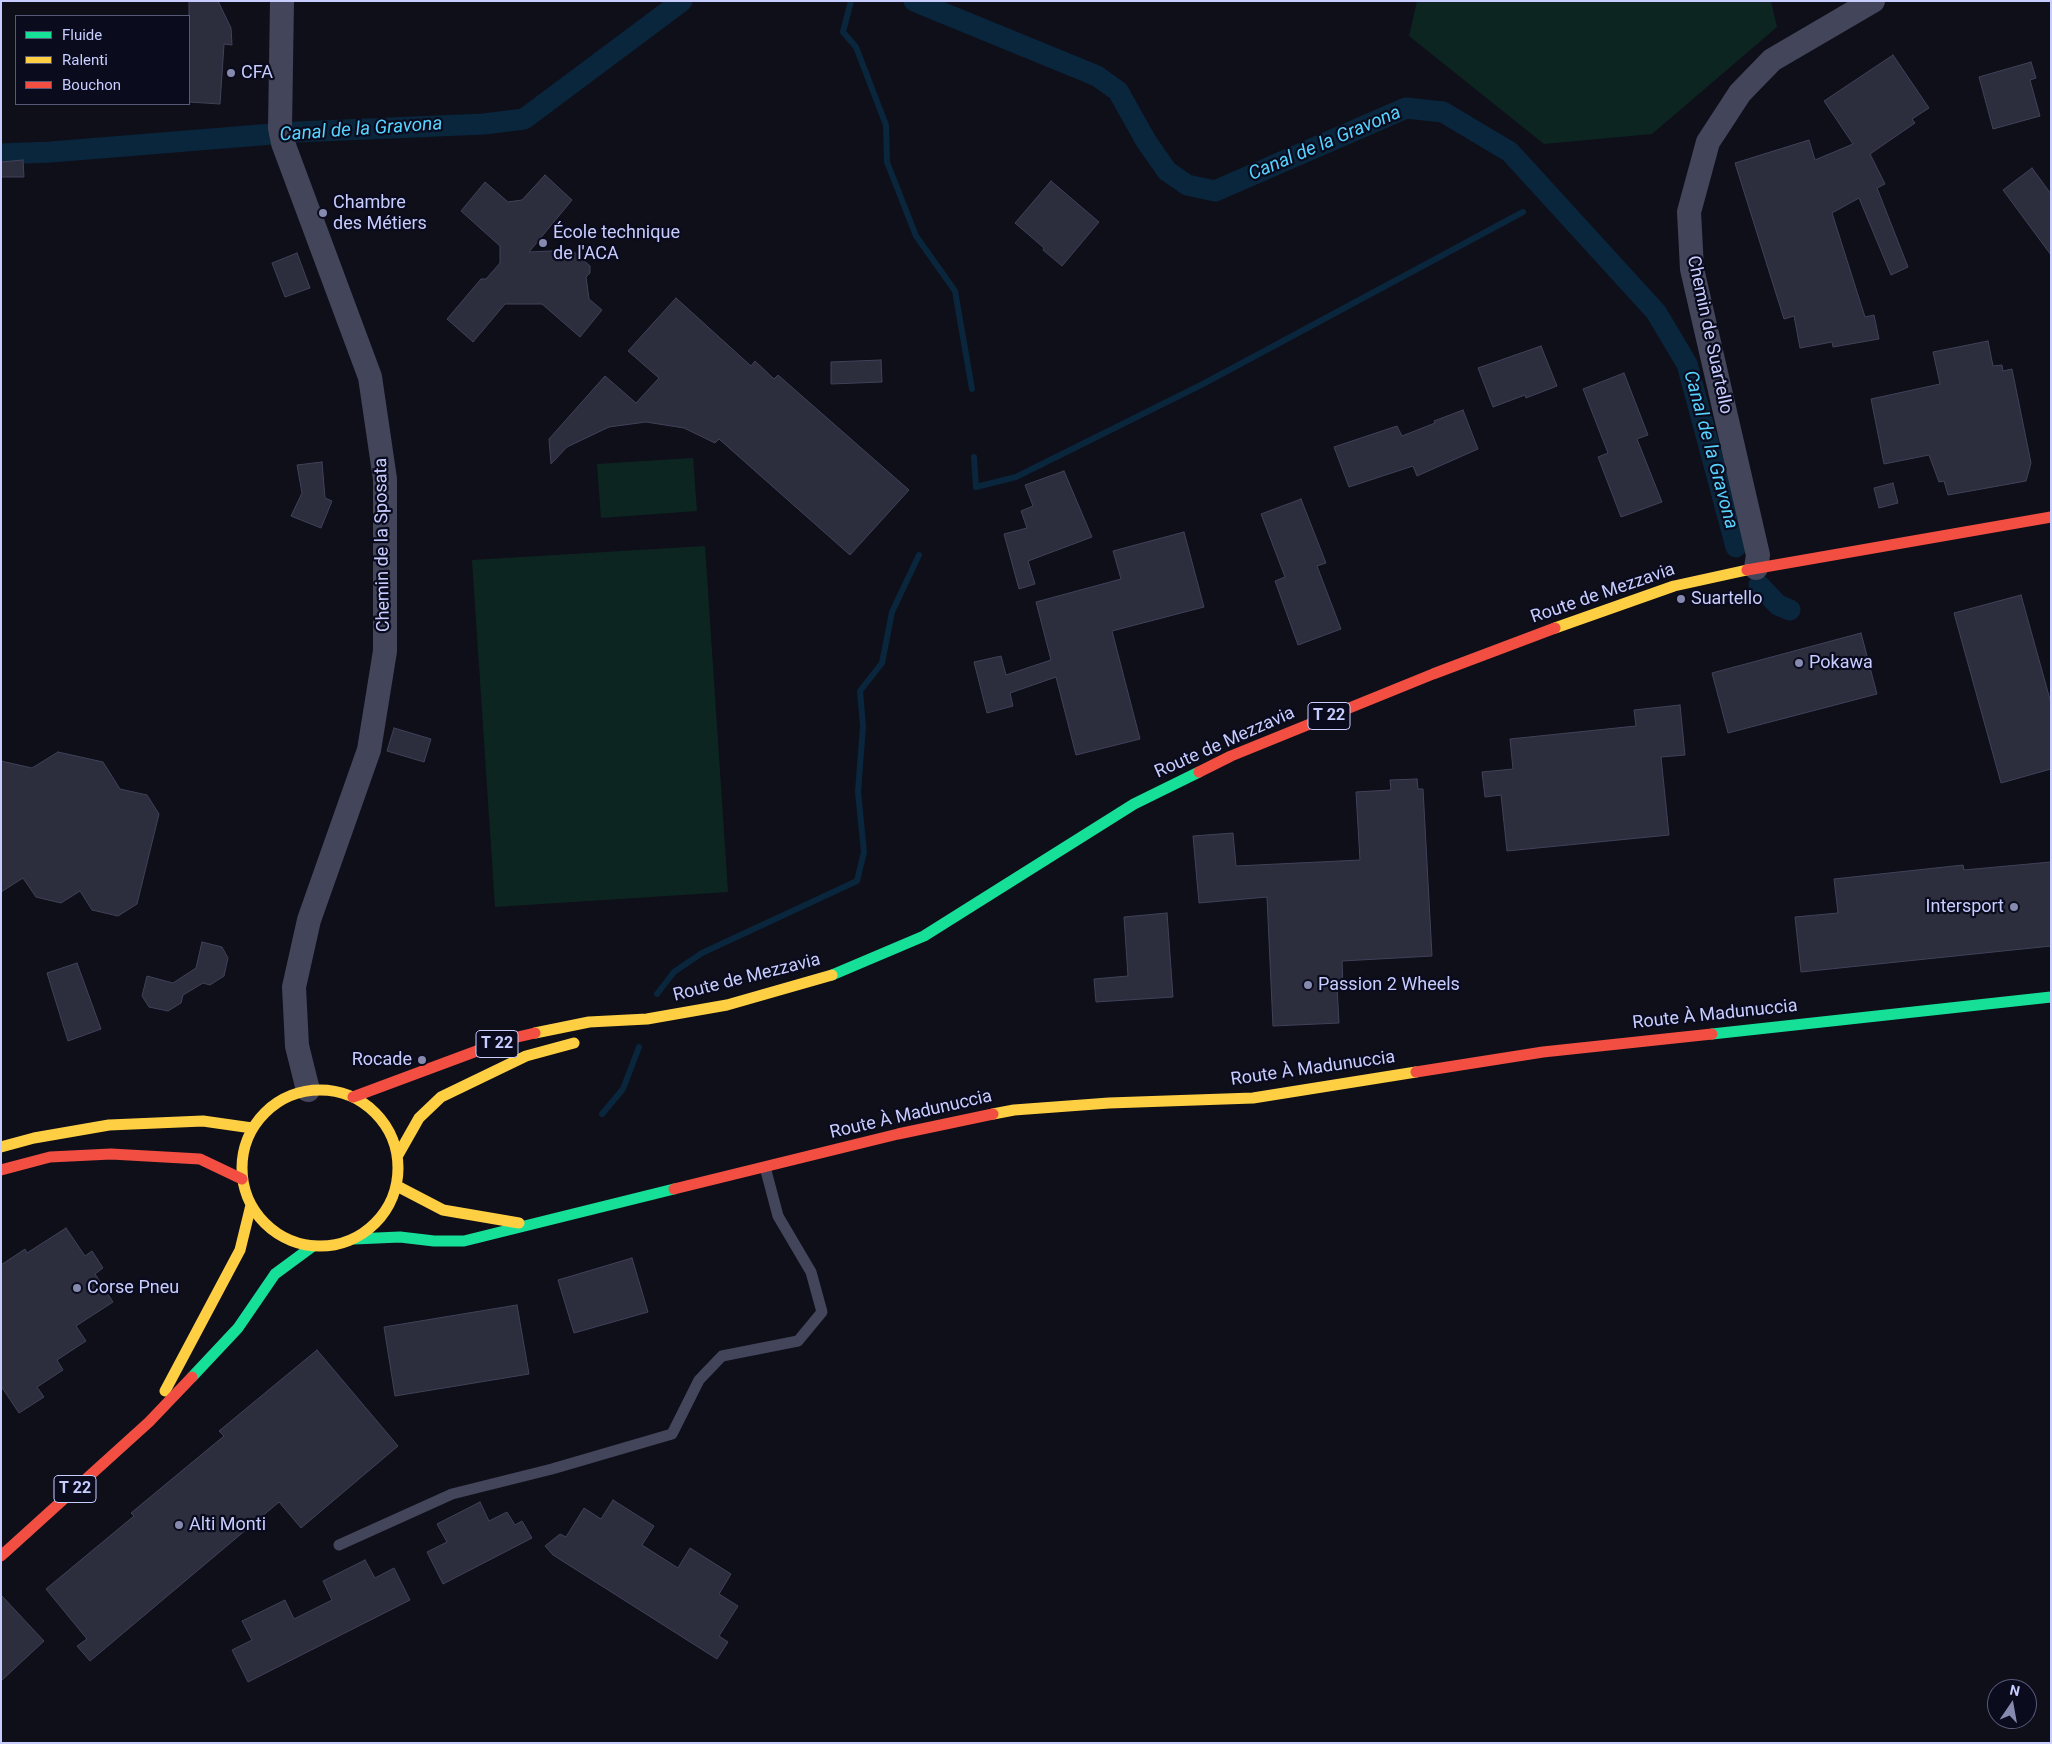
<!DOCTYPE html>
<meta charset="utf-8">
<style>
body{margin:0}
#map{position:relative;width:2052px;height:1744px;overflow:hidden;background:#0f0f1a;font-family:Roboto,sans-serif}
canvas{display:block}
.frame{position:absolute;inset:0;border:2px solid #c8cdff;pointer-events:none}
.legend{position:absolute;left:15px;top:15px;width:175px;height:90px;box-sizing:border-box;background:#0b0b1e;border:1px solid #575978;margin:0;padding:6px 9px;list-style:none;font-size:15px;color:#c8cdff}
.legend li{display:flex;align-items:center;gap:10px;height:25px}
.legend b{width:25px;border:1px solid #575978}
.north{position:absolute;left:1987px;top:1679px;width:50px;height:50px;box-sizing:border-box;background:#0b0b1e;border:1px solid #575978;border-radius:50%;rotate:12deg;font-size:14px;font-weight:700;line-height:20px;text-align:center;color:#c8cdff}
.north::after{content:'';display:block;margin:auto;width:18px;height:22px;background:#878aaf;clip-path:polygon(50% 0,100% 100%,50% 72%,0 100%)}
</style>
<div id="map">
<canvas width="2052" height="1744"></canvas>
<div class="frame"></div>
<ul class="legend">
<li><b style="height:6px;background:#16e098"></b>Fluide</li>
<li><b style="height:6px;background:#ffcf43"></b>Ralenti</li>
<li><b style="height:6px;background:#f24e42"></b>Bouchon</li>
</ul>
<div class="north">N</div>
</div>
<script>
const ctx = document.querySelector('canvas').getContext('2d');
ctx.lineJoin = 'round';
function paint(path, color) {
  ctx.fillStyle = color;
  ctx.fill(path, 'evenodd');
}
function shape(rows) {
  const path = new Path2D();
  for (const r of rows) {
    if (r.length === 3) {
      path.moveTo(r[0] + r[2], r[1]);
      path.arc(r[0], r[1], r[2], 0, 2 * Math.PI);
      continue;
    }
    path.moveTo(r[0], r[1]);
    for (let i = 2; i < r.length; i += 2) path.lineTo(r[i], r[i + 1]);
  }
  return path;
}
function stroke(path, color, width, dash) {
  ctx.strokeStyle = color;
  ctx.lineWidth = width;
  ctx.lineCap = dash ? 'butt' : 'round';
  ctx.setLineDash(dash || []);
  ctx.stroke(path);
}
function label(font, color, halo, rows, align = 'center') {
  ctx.font = font + ' Roboto,sans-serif';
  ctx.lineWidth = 4.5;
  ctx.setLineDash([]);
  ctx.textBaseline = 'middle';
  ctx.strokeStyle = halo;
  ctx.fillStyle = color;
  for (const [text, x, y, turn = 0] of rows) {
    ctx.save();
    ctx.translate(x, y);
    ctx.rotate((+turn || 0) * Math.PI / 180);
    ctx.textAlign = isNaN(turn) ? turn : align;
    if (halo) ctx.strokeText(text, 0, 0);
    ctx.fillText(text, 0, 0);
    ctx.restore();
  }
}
const green = shape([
 [1417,1,1771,1,1777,27,1652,134,1544,144,1409,36],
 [693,458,697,511,601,518,597,464],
 [705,546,728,892,495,907,472,560]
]);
const stream = shape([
 [851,1,843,32,856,47,886,125,887,162,916,236,955,291,972,389],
 [974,457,976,487,1016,477,1203,384,1523,212],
 [657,994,674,972,702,953,857,881,864,852,858,792,863,726,860,691,882,663,892,612,919,555],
 [602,1114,623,1089,639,1047]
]);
const canal = shape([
 [914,1,1097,76,1118,91,1146,141,1167,171,1187,185,1215,191,1406,108,1443,112,1510,152,1656,312,1687,364,1736,547],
 [1,154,51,152,297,132,484,124,524,119,682,1],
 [1759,585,1778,605,1790,610]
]);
const building = shape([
 [189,1,218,1,231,28,232,45,224,44,220,104,189,102,189,1],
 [1893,55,1929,108,1912,119,1915,123,1870,154,1885,184,1877,188,1908,267,1891,275,1859,198,1832,213,1865,317,1874,315,1879,339,1833,347,1832,342,1800,348,1794,316,1784,319,1735,163,1809,140,1815,160,1853,144,1824,101,1893,55],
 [2031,62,2036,78,2030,80,2040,116,1993,129,1979,77,2031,62],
 [23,160,24,177,1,177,1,162,23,160],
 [2032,168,2051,194,2051,255,2003,190,2032,168],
 [545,175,572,200,529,252,572,250,590,266,590,273,586,277,589,299,602,310,580,337,542,304,505,304,473,342,447,319,481,279,486,279,500,263,500,246,461,211,485,182,508,202,522,200,545,175],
 [1051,181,1099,222,1062,266,1043,250,1044,248,1015,223,1051,181],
 [297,253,310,288,285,297,272,263,297,253],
 [676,298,751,366,755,361,774,379,778,375,909,490,850,555,719,439,715,443,684,428,646,422,609,427,567,447,551,464,549,439,605,376,636,403,659,378,628,351,676,298],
 [1988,341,1993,366,2002,365,2003,371,2012,369,2031,463,2026,481,1948,495,1944,481,1939,482,1929,455,1884,464,1871,399,1940,384,1933,352,1988,341],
 [1541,346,1557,386,1526,398,1525,395,1493,407,1478,368,1541,346],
 [881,360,882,382,831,384,831,362,881,360],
 [1624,373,1648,435,1637,439,1662,502,1621,517,1598,457,1608,453,1583,389,1624,373],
 [1463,410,1478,449,1417,476,1413,466,1349,487,1334,447,1397,426,1402,436,1435,423,1434,421,1463,410],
 [322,462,325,498,332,501,321,528,291,516,302,493,297,465,322,462],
 [1064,471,1092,537,1028,561,1035,584,1019,589,1004,534,1027,528,1021,511,1033,506,1025,485,1064,471],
 [1893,483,1898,503,1879,508,1874,488,1893,483],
 [1301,499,1326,563,1317,566,1341,629,1298,645,1275,581,1285,577,1261,514,1301,499],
 [1184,532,1204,607,1112,631,1140,739,1076,755,1056,677,1010,693,1013,706,987,713,974,662,1001,656,1006,675,1051,660,1036,602,1121,579,1113,551,1184,532],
 [2021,595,2051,703,2051,769,2001,783,1954,613,2021,595],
 [1861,633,1877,694,1728,733,1712,673,1861,633],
 [1680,705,1685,755,1661,757,1669,835,1507,851,1501,795,1485,797,1482,772,1513,769,1510,739,1636,726,1634,710,1680,705],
 [394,728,431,739,424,762,387,751,394,728],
 [58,752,103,762,120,789,147,795,159,814,137,904,118,916,92,910,80,891,61,903,36,897,23,878,1,892,1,761,32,768,58,752],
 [1417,779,1418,789,1423,789,1432,956,1342,961,1343,986,1337,986,1339,1023,1273,1026,1267,897,1199,903,1193,836,1233,833,1236,866,1360,860,1356,792,1391,790,1390,780,1417,779],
 [2051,862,2051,946,1801,972,1795,917,1838,913,1834,879,1963,865,1964,870,2051,862],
 [1167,913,1173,997,1096,1002,1094,979,1128,976,1124,917,1167,913],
 [202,942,222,947,228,958,224,976,210,985,203,983,183,995,181,1003,168,1011,149,1007,142,996,147,976,173,983,196,968,202,942],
 [77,963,101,1029,68,1041,47,973,77,963],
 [66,1228,85,1256,92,1251,103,1268,95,1274,113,1302,76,1326,86,1341,57,1360,63,1370,37,1387,44,1397,19,1413,1,1386,1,1265,25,1249,27,1253,66,1228],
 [632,1258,648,1312,574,1333,558,1280,632,1258],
 [517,1305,529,1374,395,1396,384,1327,517,1305],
 [317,1350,398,1446,301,1528,279,1502,90,1661,77,1646,87,1639,46,1589,134,1516,131,1513,224,1436,219,1431,317,1350],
 [613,1500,654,1526,642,1545,678,1568,690,1548,731,1574,719,1594,738,1606,719,1636,728,1642,717,1659,553,1555,545,1546,560,1534,566,1537,584,1508,601,1519,613,1500],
 [480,1502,489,1521,507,1512,515,1525,522,1521,532,1538,443,1584,427,1552,447,1542,437,1524,480,1502],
 [365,1560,375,1578,394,1568,410,1600,248,1682,232,1650,252,1640,242,1621,285,1600,294,1619,332,1600,323,1581,365,1560],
 [1,1595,44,1641,1,1681,1,1595]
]);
const lane = shape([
 [339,1545,452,1494,552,1469,672,1434,699,1380,722,1356,798,1341,822,1312,811,1272,778,1216,765,1167]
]);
const street = shape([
 [282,1,280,128,283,143,370,377,385,479,385,651,369,750,309,920,294,987,297,1046,308,1090],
 [1756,568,1758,555,1692,269,1689,212,1708,142,1740,93,1772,60,1873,1]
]);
const fast = shape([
 [832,975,924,936,1134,804,1199,772],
 [1712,1034,2051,997],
 [354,1239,400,1237,434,1241,464,1241,674,1189],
 [192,1377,238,1328,275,1274,313,1246]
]);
const slow = shape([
 [1555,628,1674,586,1747,570],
 [535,1033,589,1022,647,1019,727,1005,832,975],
 [320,1168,78],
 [993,1114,1014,1110,1109,1103,1253,1098,1416,1072],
 [1,1147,34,1138,109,1125,203,1121,252,1128],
 [398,1155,419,1118,441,1097,526,1056,574,1043],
 [397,1186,443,1210,519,1223],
 [165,1391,240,1250,251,1205]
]);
const jam = shape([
 [1747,570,2051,517],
 [1199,772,1231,756,1433,674,1555,628],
 [1416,1072,1543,1052,1712,1034],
 [353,1097,509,1039,535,1033],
 [1,1170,50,1157,111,1154,200,1159,242,1179],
 [674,1189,898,1134,993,1114],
 [1,1556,149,1422,192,1377]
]);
const markers = [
 [231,73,5,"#878aaf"],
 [323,213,5,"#878aaf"],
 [543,243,5,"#878aaf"],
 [1681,599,5,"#878aaf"],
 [1799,663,5,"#878aaf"],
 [2014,907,5,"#878aaf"],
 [1308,985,5,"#878aaf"],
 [422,1060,5,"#878aaf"],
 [77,1288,5,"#878aaf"],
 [179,1525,5,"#878aaf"]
];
const shields = [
 [1329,716,42],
 [497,1044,42],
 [75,1489,42]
];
const shieldNames = [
 ["T 22",1329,716],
 ["T 22",497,1044],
 ["T 22",75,1489]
];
const poiNames = [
 ["CFA",241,73],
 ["Chambre",333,203],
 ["des Métiers",333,224],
 ["École technique",553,233],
 ["de l'ACA",553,254],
 ["Suartello",1691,599],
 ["Pokawa",1809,663],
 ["Intersport",2004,907,"right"],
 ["Passion 2 Wheels",1318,985],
 ["Rocade",412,1060,"right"],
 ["Corse Pneu",87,1288],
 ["Alti Monti",189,1525]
];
const streetNames = [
 ["Chemin de Suartello",1709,335,78],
 ["Chemin de la Sposata",383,545,-91],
 ["Route de Mezzavia",1603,594,-19],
 ["Route de Mezzavia",1225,743,-24],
 ["Route de Mezzavia",747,978,-14],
 ["Route À Madunuccia",1715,1015,-6],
 ["Route À Madunuccia",1313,1069,-8],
 ["Route À Madunuccia",911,1115,-13]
];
const waterNames = [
 ["Canal de la Gravona",361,130,-4],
 ["Canal de la Gravona",1325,144,-23],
 ["Canal de la Gravona",1710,450,75]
];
paint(green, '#0d2521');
stroke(stream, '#09263d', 6);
stroke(canal, '#09263d', 21);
paint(building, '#2c2d3d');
stroke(building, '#404259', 1);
stroke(lane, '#43465b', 11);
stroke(street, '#43465b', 24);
stroke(fast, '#16e098', 11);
stroke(slow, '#ffcf43', 11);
stroke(jam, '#f24e42', 11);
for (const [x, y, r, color] of markers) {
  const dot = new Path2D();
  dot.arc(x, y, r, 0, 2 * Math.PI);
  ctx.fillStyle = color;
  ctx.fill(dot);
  stroke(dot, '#0b0b1e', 2);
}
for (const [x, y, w] of shields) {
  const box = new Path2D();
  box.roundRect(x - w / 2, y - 13.5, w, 27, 4);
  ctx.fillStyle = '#0b0b1e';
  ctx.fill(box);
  stroke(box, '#c8cdff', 1);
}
label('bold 16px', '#c8cdff', null, shieldNames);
label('18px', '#c8cdff', '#0b0b1e', poiNames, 'left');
label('18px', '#c8cdff', '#0b0b1e', streetNames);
label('italic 19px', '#56d3ff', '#0b0b1e', waterNames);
</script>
